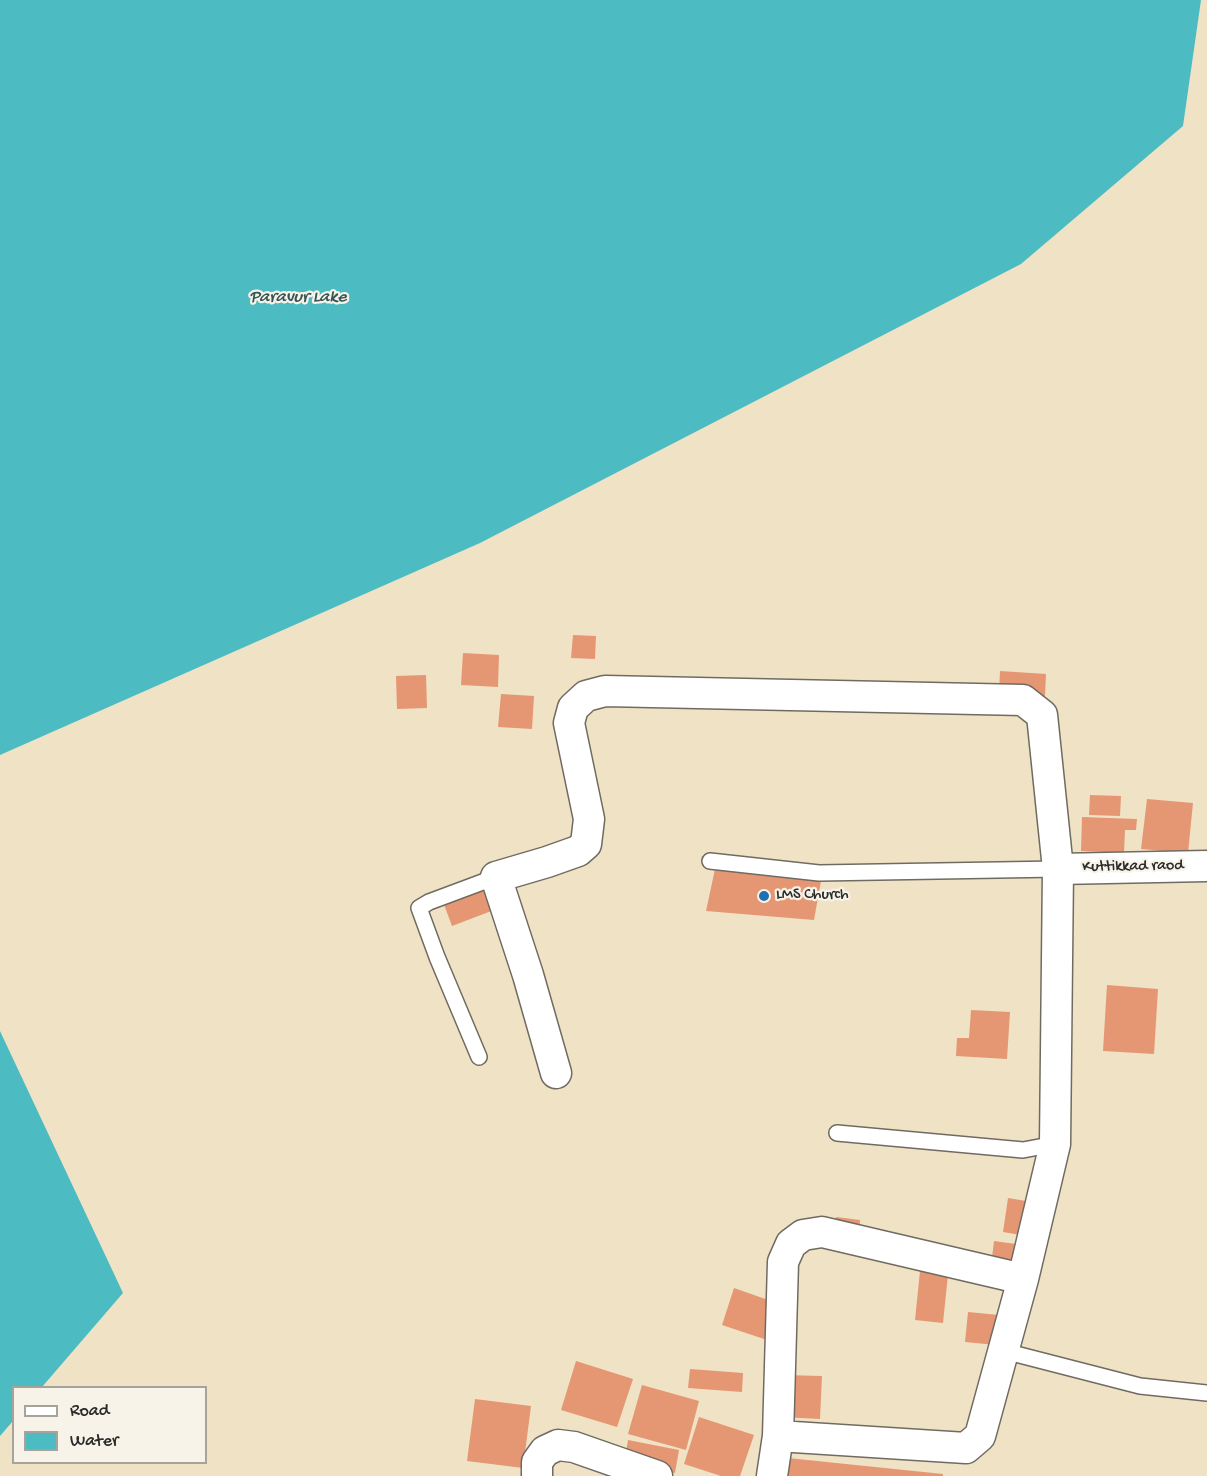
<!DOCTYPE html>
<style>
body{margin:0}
#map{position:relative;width:1207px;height:1476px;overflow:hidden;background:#f0e2c5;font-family:"Gochi Hand",sans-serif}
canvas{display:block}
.legend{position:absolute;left:12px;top:1386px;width:195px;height:78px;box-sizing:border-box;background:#f7f3e8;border:2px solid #a5a39c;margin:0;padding:8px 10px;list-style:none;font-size:18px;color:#2b2b2b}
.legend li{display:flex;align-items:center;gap:12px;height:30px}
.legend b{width:30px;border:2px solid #a5a39c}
</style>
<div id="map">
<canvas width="1207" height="1476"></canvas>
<ul class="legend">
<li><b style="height:8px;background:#fff"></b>Road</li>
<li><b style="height:16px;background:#4dbcc2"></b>Water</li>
</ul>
</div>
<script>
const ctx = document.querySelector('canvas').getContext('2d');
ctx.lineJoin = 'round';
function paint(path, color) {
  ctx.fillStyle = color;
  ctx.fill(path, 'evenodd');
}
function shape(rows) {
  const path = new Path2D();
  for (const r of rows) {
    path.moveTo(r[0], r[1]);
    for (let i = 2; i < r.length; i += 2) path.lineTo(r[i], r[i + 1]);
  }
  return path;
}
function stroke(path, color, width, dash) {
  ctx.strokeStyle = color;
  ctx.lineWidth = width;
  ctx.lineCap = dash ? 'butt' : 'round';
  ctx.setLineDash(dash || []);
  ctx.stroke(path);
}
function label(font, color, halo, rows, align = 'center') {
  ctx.font = font + ' "Gochi Hand",sans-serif';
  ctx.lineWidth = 4.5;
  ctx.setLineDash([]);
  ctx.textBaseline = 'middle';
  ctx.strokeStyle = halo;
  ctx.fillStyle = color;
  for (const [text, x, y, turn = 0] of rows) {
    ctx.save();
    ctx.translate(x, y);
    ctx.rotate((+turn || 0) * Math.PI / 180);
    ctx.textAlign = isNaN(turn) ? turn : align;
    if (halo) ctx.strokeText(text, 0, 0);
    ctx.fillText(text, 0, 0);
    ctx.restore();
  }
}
const water = shape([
 [0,0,1201,0,1183,126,1021,264,480,543,0,755],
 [0,1031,123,1293,42,1387,14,1388,13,1421,0,1436]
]);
const building = shape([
 [573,635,596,636,595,659,571,658],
 [463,653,499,655,498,687,461,685],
 [1000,671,1046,674,1045,696,999,693],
 [426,675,427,708,397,709,396,676],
 [501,694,534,696,532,729,498,727],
 [1090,795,1121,796,1120,816,1089,815],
 [1147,799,1193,803,1188,853,1141,849],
 [1082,817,1137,819,1136,830,1125,830,1124,853,1081,851],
 [715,869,821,881,814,920,706,911],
 [484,885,494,910,452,926,443,902],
 [1107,985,1158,989,1154,1054,1103,1051],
 [971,1010,1010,1012,1007,1059,956,1056,957,1038,969,1038],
 [1008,1198,1032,1202,1027,1236,1003,1232],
 [836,1217,860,1220,859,1237,834,1234],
 [994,1241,1023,1245,1020,1270,991,1266],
 [921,1261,949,1265,943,1323,915,1320],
 [734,1288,791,1308,779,1344,722,1325],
 [968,1312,999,1315,996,1345,965,1342],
 [576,1361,633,1379,617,1427,561,1410],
 [690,1369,743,1373,742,1392,688,1388],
 [784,1375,822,1376,820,1419,782,1417],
 [642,1385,699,1401,686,1450,628,1434],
 [475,1399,531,1406,523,1468,467,1461],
 [699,1417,754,1435,740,1476,721,1476,684,1464],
 [628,1440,679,1450,675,1473,624,1464],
 [788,1458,943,1474,943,1476,786,1476]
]);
const service = shape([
 [710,861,819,873,1058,869],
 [479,1057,437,957,419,908,429,902,496,877],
 [837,1133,1023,1150,1055,1144],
 [1004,1351,1140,1386,1207,1393]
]);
const minor = shape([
 [1058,869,1207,866],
 [556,1073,528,975,496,877,547,862,578,851,586,844,589,819,569,723,573,708,586,696,605,691,1023,700,1042,715,1058,869,1055,1144,1023,1279,980,1436,966,1448,778,1436,772,1476],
 [778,1436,783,1262,791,1244,803,1235,822,1232,1023,1279],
 [537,1476,537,1462,545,1451,558,1445,574,1447,657,1476]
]);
const markers = [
 [764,896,6,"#1f6fb2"]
];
const streetNames = [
 ["Kuttikkad raod",1133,867,-1]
];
const poiNames = [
 ["LMS Church",776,896]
];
const waterNames = [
 ["Paravur Lake",298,298]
];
paint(water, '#4dbcc2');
paint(building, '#e59774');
stroke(service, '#706b61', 18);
stroke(minor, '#706b61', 33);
stroke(service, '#fff', 15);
stroke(minor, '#fff', 30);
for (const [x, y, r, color] of markers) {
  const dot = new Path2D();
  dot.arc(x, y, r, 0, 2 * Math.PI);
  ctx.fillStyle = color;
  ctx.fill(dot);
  stroke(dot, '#f7f3e8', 2);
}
label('16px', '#2b2b2b', '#f7f3e8', streetNames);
label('16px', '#2b2b2b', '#f7f3e8', poiNames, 'left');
label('italic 18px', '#355658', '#f7f3e8', waterNames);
</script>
